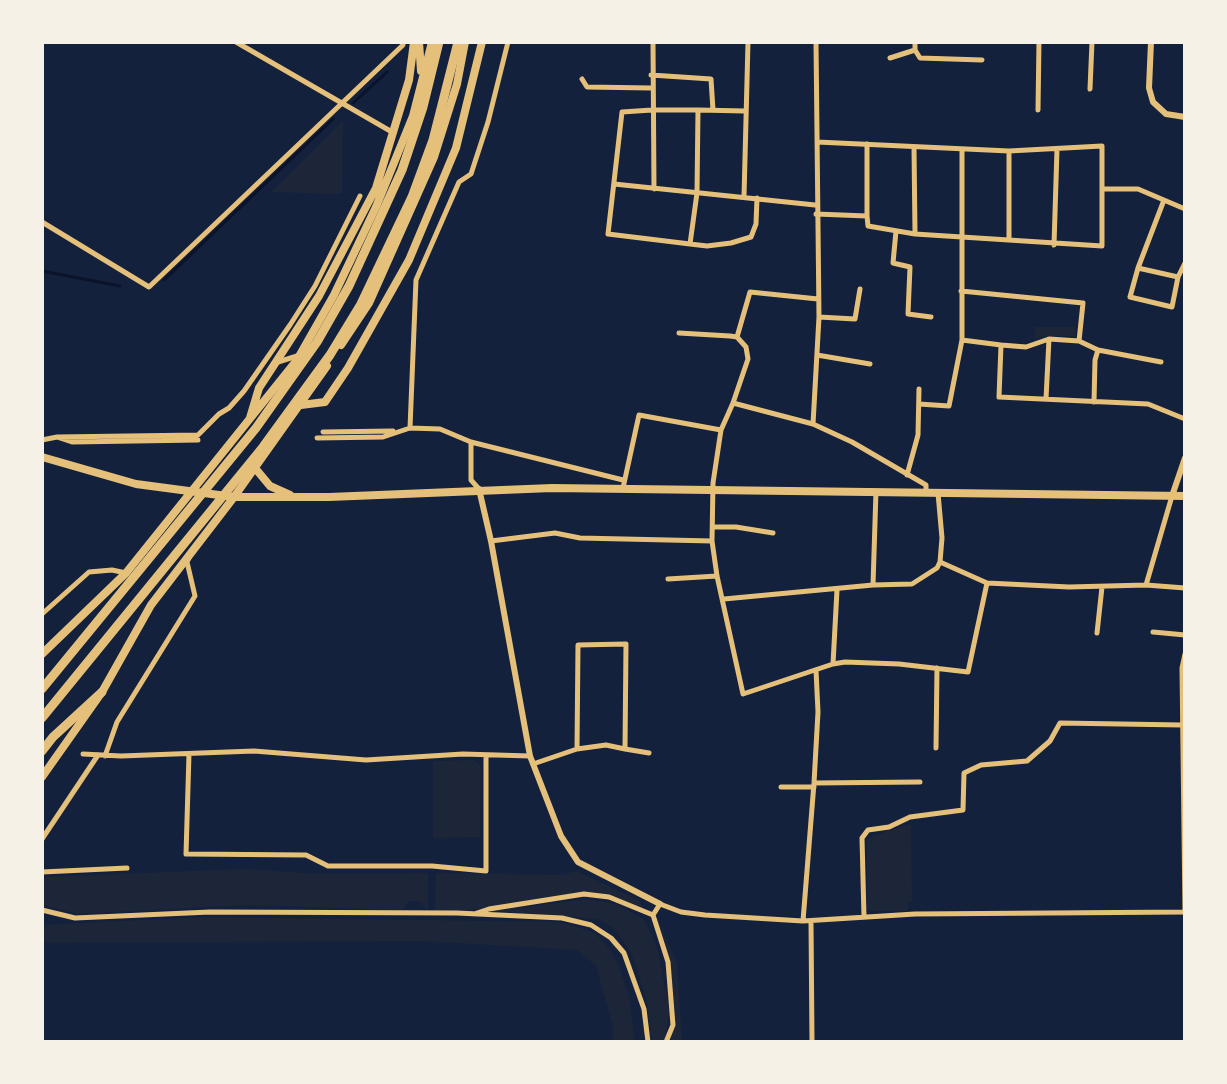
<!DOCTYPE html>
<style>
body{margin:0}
#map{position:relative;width:1227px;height:1084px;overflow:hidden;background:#14213d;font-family:"Noto Sans",sans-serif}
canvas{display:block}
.frame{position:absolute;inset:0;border:44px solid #f6f1e7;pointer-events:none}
</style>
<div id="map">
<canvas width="1227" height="1084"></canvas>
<div class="frame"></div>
</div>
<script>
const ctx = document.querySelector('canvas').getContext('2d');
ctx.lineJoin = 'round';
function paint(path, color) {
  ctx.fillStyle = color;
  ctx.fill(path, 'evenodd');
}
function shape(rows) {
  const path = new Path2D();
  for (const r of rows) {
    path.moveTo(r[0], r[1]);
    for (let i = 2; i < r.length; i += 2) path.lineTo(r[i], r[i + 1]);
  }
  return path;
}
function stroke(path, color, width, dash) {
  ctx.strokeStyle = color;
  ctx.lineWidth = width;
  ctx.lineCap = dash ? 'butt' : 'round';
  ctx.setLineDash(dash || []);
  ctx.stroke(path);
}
const green = shape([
 [343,121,342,194,271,192],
 [1035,327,1075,327,1075,336,1046,336,1034,339],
 [474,760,481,766,480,837,433,838,433,761],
 [911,824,912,902,908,902,908,911,870,911,867,909,867,840,872,836],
 [245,869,318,874,428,873,428,910,419,901,409,901,402,910,243,905,78,914,42,905,42,877],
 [577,871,638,900,644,908,592,892,470,910,435,910,436,873,560,875],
 [587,899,616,904,644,919,657,947,670,1011,664,1042,652,1042,647,1003,635,963,627,946,613,928,598,919,495,911],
 [203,917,559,922,580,928,595,933,610,949,618,964,629,995,635,1042,613,1042,613,1027,596,966,577,950,422,941,42,943,42,925],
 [660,922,677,964,682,1042,670,1042,676,1022,670,961]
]);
const stream = shape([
 [353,103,387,72],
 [42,271,120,286],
 [164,280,333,119]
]);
const minor = shape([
 [236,42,392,132],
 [653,42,654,189],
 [915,42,915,50,920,58,982,60],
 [890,58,915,50],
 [651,75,711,79,713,110],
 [582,79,587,87,651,88],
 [1090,89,1092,42],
 [652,110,698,110,697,193,690,244,608,234,622,112,652,110],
 [698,110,745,111],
 [1038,110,1039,42],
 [867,144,867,216],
 [914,147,915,234],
 [962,150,962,340,1001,345,999,397,1148,404,1185,419],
 [614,184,815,205],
 [1102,189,1138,189,1185,209],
 [744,197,748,42],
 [1164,200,1138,268,1178,277,1185,263],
 [816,214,867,216,868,226,915,234,1102,246,1102,146,1009,151,817,142],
 [42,222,149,287,403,45],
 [896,231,893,263,910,267,908,314,931,317],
 [1009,240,1009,151],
 [690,244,707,246,731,243,751,237,756,224,757,198],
 [1054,245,1057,149],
 [1138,268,1130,297,1172,307,1178,277],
 [961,291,1083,303,1079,341],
 [819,317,855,319,860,289],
 [679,333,730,336,737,337,746,347,748,359,733,403],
 [737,337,750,292,818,299],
 [1001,345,1026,347,1049,339,1079,341,1098,350,1161,362],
 [817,355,870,364],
 [278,362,297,356],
 [1046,399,1049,339],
 [1094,402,1095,360,1098,350],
 [919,404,949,406,962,340],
 [813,424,819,317,816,42],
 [410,428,416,280,459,182,471,174,488,122,508,42],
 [323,432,393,431],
 [57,437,198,435,219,414,229,408,244,391,290,325,315,286,360,196],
 [317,438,383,437,410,428,440,429,471,442,623,480],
 [42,440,57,437,72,442,198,440],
 [471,442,471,480,479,489],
 [907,475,918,435,919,389],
 [623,488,639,415,721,430],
 [926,492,926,485,852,442,813,424,733,403,721,430,713,483,712,541,717,576,743,694,833,664,845,662,899,664,968,672,987,583],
 [713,527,736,527,773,533],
 [491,541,555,533,580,538,712,541],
 [940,562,987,583,1069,587,1146,585,1185,588],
 [668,579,717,576],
 [873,585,876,491],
 [1146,585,1172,496],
 [724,599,873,585,912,584,937,568,940,562,942,538,938,493],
 [42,614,89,572,112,570,126,573],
 [1153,632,1185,635],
 [1097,633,1102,587],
 [833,664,837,590],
 [936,748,937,668],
 [625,749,626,644,578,645,577,749,606,745,625,749,649,753],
 [83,754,121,756,254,751,366,760,463,754,530,756],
 [189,754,186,854,306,855,328,866,432,866,486,871,486,755],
 [105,756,117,722,195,596,187,562,189,558],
 [533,764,577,749],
 [814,783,920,782],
 [781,787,814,787],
 [42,839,98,755],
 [42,872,127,868],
 [42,910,75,918,210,912,457,913,562,918,591,925,611,938,624,953,644,1009,648,1042],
 [1185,912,1182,668,1185,654],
 [477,913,489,909,584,894,609,897,653,915,668,962,673,1025,666,1042],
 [653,915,660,904,681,912,705,915,803,921,915,914,1185,912],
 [864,917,862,838,868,830,889,827,910,817,963,810,964,773,981,765,1027,761,1050,741,1060,723,1182,725],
 [803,921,814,783,818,712,816,670],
 [811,921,812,1042]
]);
const tertiary = shape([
 [1151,42,1149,88,1153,102,1166,114,1185,117],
 [479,489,491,541,530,756,561,836,578,862,660,904],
 [1172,496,1185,458]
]);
const primary = shape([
 [42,457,136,484,234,497,329,497,552,488,1185,496],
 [255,468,270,486,290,495]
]);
const trunk = shape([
 [419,42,421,71],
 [341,345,369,303,434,157,457,84,465,42],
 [301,405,325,402,348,368,409,260,456,148,482,42],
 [250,418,259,388,319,296,376,188,409,80,414,42],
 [42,654,126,573,297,360,334,295,376,207,413,116,432,42],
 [42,777,102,692,151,605,234,497,327,366]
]);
const motorway = shape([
 [42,689,256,428,317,342,349,286,402,170,423,107,439,42],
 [42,718,263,447,330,355,361,304,412,197,433,140,458,42],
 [42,751,53,737,102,692]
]);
paint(green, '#1d2539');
stroke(stream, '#0b132b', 3);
stroke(minor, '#e5c07b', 5);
stroke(tertiary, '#e5c07b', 6);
stroke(primary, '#e5c07b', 8);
stroke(trunk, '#e5c07b', 8);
stroke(motorway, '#e5c07b', 9);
</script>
